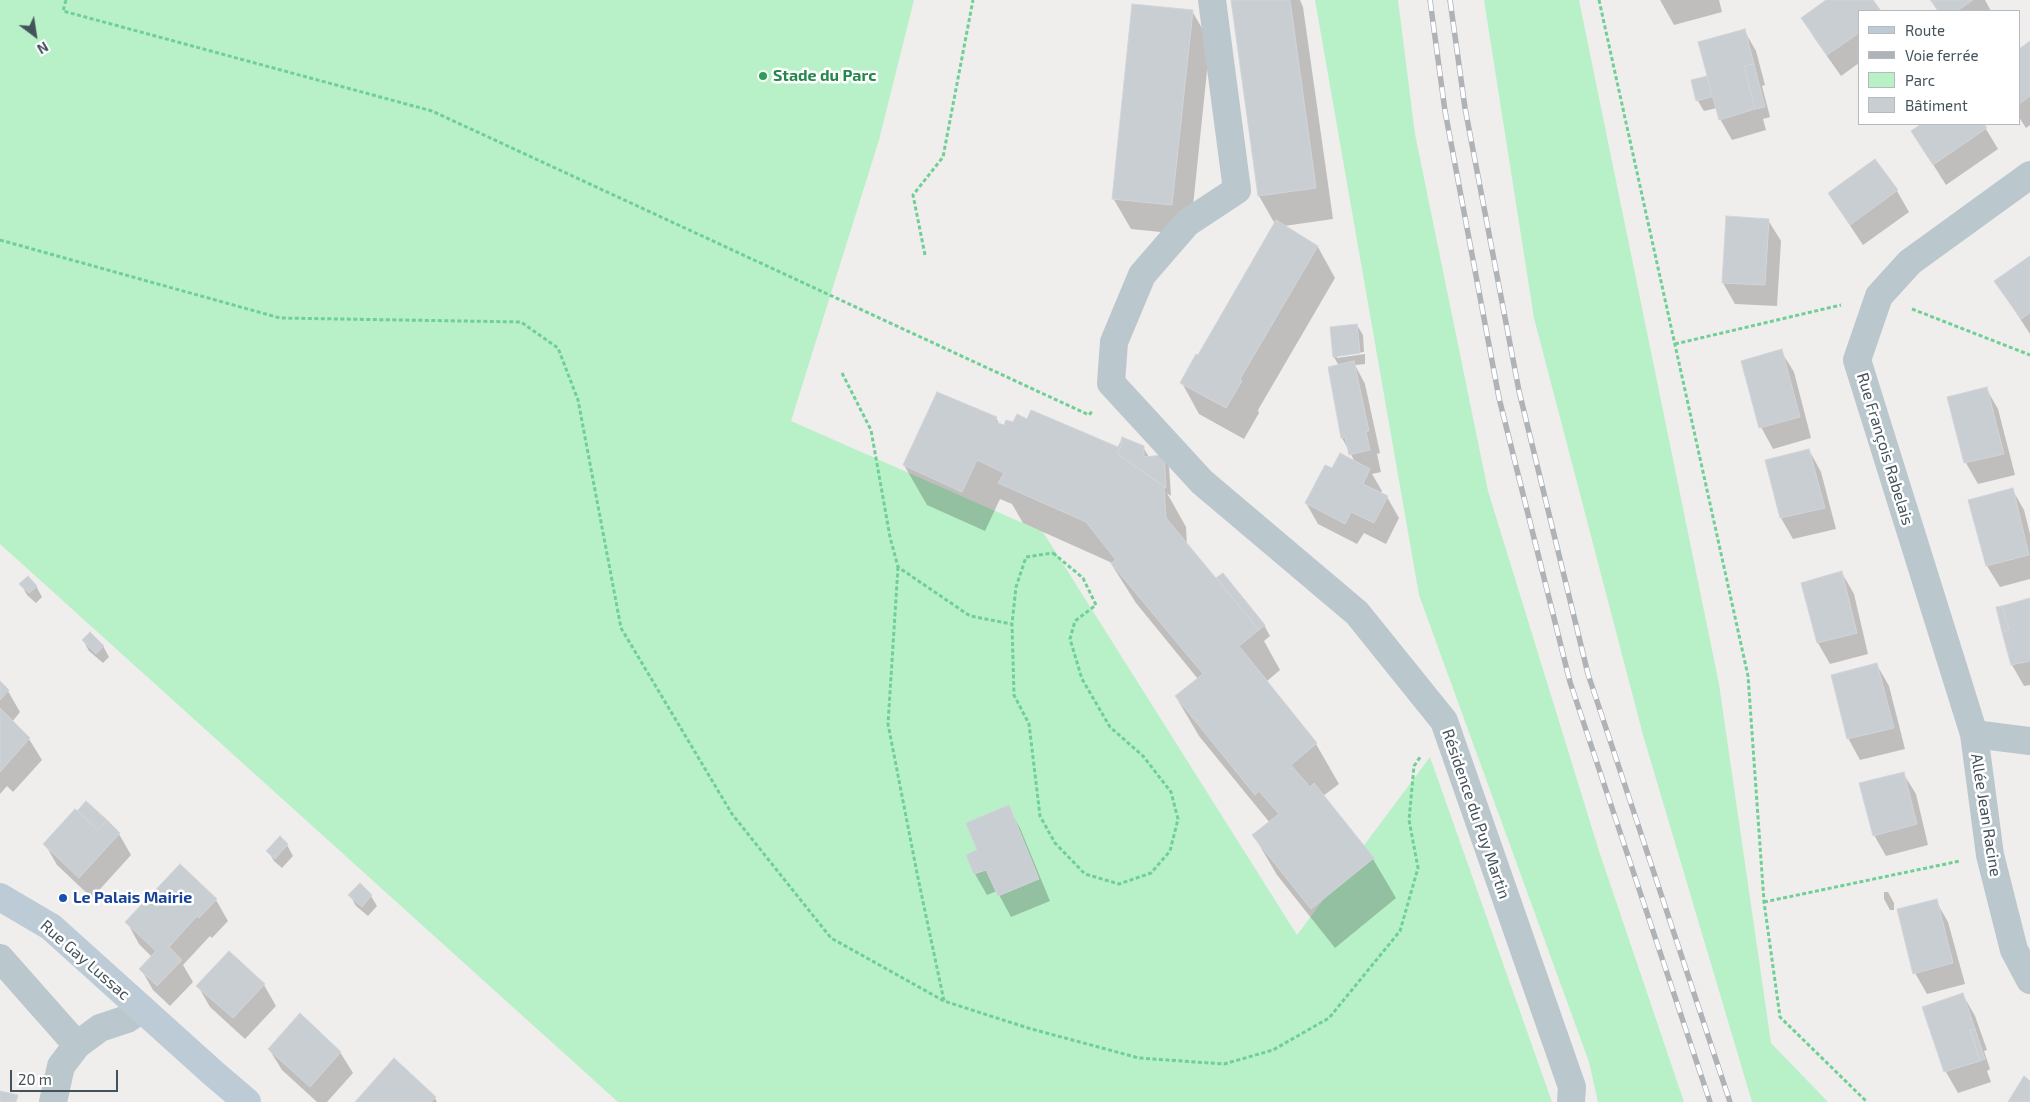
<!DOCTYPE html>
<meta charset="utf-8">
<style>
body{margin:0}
#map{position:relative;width:2030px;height:1102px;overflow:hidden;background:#f0eded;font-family:"Exo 2",sans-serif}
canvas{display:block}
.legend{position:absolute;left:1858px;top:10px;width:162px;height:115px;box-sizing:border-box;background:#fff;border:1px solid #b4babd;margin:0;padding:6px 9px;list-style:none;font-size:15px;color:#44535b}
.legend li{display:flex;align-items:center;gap:10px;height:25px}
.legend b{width:25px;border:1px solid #b4babd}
.north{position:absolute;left:10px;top:10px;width:50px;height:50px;-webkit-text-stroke:4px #fff;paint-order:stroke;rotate:149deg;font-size:14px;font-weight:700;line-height:20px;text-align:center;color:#44535b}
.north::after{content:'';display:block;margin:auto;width:18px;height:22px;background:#44535b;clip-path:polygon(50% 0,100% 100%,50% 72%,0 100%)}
.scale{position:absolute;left:10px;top:1070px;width:108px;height:22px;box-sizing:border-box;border:2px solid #44535b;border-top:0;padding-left:6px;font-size:15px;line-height:18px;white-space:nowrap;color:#44535b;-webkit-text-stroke:4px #fff;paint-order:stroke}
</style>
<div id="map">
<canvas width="2030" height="1102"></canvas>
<ul class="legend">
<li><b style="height:6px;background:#bccbd5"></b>Route</li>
<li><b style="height:6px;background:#afb3b8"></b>Voie ferrée</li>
<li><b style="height:14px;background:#b8f1c8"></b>Parc</li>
<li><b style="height:14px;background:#c9ced2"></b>Bâtiment</li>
</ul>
<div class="north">N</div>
<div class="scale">20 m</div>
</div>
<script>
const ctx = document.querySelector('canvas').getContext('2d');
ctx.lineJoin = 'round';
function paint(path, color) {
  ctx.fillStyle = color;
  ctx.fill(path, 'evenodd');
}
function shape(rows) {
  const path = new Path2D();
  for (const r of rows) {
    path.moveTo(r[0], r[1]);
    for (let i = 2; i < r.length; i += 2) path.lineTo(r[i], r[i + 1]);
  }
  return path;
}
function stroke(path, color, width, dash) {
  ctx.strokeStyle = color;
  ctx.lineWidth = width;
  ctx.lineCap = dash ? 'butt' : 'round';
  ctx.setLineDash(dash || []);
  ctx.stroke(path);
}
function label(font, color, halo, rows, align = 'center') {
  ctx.font = font + ' "Exo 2",sans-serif';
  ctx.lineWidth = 5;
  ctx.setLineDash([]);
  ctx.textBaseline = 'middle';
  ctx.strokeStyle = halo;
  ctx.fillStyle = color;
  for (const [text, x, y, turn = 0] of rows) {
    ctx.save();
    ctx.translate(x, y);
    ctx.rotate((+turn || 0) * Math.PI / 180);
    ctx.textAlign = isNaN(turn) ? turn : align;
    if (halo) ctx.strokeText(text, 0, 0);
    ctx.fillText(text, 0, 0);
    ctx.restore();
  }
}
const green = shape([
 [0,0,914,0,879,140,791,421,1043,532,1297,935,1430,757,1552,1102,618,1102,0,544],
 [1315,0,1398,0,1415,134,1488,491,1599,851,1684,1102,1598,1102,1589,1062,1419,595],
 [1484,0,1579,0,1719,684,1771,1043,1828,1102,1752,1102,1643,735,1534,318]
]);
const shadow = shape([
 [1232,0,1300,0,1303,7,1333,219,1284,226,1318,247,1335,278,1258,410,1259,413,1244,439,1199,414,1182,383,1199,357,1275,224,1259,196],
 [1660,0,1719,0,1722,12,1674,25],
 [1828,0,1871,0,1880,11,1859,11,1859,63,1841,76,1815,39,1803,18],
 [1930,0,1985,0,1991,11,1938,11],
 [1192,11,1210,42,1190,235,1131,229,1113,198],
 [1744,30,1756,51,1765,85,1762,86,1770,117,1763,119,1766,130,1732,140,1720,119,1717,108,1704,111,1698,101,1693,81,1708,77],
 [2030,42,2030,125,2026,128,2019,117,2019,50],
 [1923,124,1983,124,1998,149,1946,185,1912,131],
 [1875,160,1897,191,1909,212,1863,245,1829,194],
 [1768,220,1781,241,1777,306,1735,304,1723,283],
 [2030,258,2030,334,1996,282],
 [1357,325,1363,335,1364,352,1337,355,1337,358,1365,354,1365,364,1355,365,1365,384,1380,453,1377,454,1381,472,1372,474,1382,491,1380,494,1387,497,1399,518,1386,544,1364,533,1357,544,1318,524,1306,503,1333,470,1355,462,1342,438,1329,368,1339,366,1334,357],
 [1781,351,1794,372,1811,438,1773,449,1761,427],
 [1986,388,1998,409,2015,475,1978,484,1966,463,1949,398],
 [996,418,1000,425,1005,426,1028,420,1118,448,1143,447,1149,457,1163,456,1169,467,1171,496,1167,493,1186,527,1187,546,1219,585,1218,579,1264,625,1270,636,1264,641,1280,670,1266,682,1316,744,1339,784,1323,796,1373,859,1396,898,1335,948,1277,875,1254,836,1270,823,1199,736,1176,697,1198,679,1136,603,1110,562,1023,523,1012,504,1000,499,985,531,927,505,904,465],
 [1809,450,1821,472,1836,529,1793,539,1781,518,1767,461],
 [2012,489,2024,510,2030,534,2030,579,2000,587,1987,566,1970,501],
 [1842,573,1854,594,1868,654,1830,664,1818,643],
 [21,584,36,586,42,597,36,603,27,595],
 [2030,600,2030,685,2024,686,2012,665,1998,608],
 [83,640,103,646,109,657,103,663,89,651],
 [1877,665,1889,686,1905,749,1860,760,1848,738],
 [0,683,8,691,20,712,12,722,29,739,42,760,13,792,7,786,0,794],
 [1903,773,1916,794,1928,845,1886,856,1874,835],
 [1008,807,1020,828,1050,901,1011,917,997,891,987,895,975,874,979,850],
 [119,834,131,855,92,898,57,865,45,844],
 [280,838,287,845,293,856,282,868,274,861,268,851],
 [360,884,371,896,377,906,368,916,356,906,350,895],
 [1884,892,1888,892,1894,903,1894,910,1890,910,1884,899],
 [216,900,228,921,212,938,210,936,183,965,193,982,170,1006,153,990,141,969,152,957,139,944,127,922],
 [1936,901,1948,922,1965,984,1927,994,1915,973],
 [264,985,276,1006,245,1039,210,1007,198,986],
 [1963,995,1975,1016,1987,1050,1984,1051,1990,1069,1987,1071,1991,1082,1958,1093,1946,1072,1924,1007],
 [269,1049,340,1052,353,1073,327,1102,317,1102,282,1070],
 [435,1098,437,1102,357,1102]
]);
const building = shape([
 [1231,0,1290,0,1316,188,1258,196,1231,0],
 [1826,0,1873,0,1881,11,1859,11,1859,33,1827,55,1801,18,1826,0],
 [1931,0,1973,0,1957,11,1938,11,1931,0],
 [1132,4,1193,10,1172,205,1112,199,1132,4],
 [1745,29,1754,64,1744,66,1755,109,1719,120,1698,42,1745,29],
 [2030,41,2030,96,2019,104,2019,49,2030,41],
 [1754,64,1765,107,1755,109,1744,66,1754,64],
 [1707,76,1712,97,1696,101,1691,80,1707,76],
 [1921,124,1984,124,1987,128,1933,165,1911,131,1921,124],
 [1875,159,1898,190,1850,225,1828,193,1875,159],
 [1726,216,1769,219,1765,285,1722,283,1726,216],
 [1276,220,1318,246,1240,379,1242,381,1226,408,1180,383,1196,354,1198,355,1276,220],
 [2030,256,2030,313,2021,319,1994,281,2030,256],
 [1357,324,1360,353,1333,357,1330,327,1357,324],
 [1782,349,1800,417,1759,428,1741,361,1782,349],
 [1354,361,1369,431,1366,432,1370,450,1349,455,1345,437,1341,438,1328,367,1354,361],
 [1987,387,2004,454,1964,463,1947,397,1987,387],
 [937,392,997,417,995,422,1004,425,1006,420,1013,422,1017,414,1027,419,1031,410,1118,447,1121,441,1123,442,1117,454,1164,486,1166,518,1259,630,1239,646,1317,743,1291,765,1310,787,1314,783,1374,858,1311,909,1252,835,1279,814,1259,791,1255,795,1175,696,1203,674,1111,563,1116,560,1086,522,998,483,1004,473,977,460,962,492,903,465,937,392],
 [1122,437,1144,446,1144,457,1164,455,1166,488,1117,454,1123,442,1121,441,1122,437],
 [1809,449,1825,508,1780,518,1765,460,1809,449],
 [1340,453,1370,469,1363,484,1388,496,1374,523,1351,512,1345,524,1305,503,1325,465,1332,468,1340,453],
 [2013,488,2029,555,1986,566,1968,500,2013,488],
 [1842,571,1857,633,1817,643,1801,583,1842,571],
 [1223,573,1265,625,1259,630,1216,578,1223,573],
 [28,576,37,586,29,593,19,584,28,576],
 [2030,598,2030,661,2011,665,2002,632,2009,630,2002,606,2030,598],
 [2002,606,2009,630,2002,632,1996,607,2002,606],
 [90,632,104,646,96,654,82,640,90,632],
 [1877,663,1894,728,1847,739,1831,675,1877,663],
 [0,681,9,690,0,700,0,681],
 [0,708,30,738,0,772,0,708],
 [1904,772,1917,824,1873,836,1859,783,1904,772],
 [86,801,107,820,98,830,77,811,86,801],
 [1009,805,1039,879,998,896,986,870,974,874,966,855,977,850,966,823,1009,805],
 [75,809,98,830,107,820,120,833,79,878,43,844,75,809],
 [280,836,288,844,275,859,266,851,280,836],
 [180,864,217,899,199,918,197,916,169,947,182,960,157,986,139,969,156,951,125,922,180,864],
 [360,883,372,895,362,907,348,895,360,883],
 [1937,899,1953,963,1913,974,1897,909,1937,899],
 [229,951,265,984,233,1018,196,986,229,951],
 [1963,993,1975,1029,1970,1030,1980,1061,1944,1072,1922,1007,1963,993],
 [300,1013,341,1052,310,1087,268,1049,300,1013],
 [1975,1029,1985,1059,1980,1061,1970,1030,1975,1029],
 [394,1058,436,1097,431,1102,355,1102,394,1058],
 [2024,1076,2030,1081,2030,1102,2008,1102,2024,1076],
 [0,1091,18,1095,16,1102,0,1102,0,1091]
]);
const path = shape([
 [66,0,63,11,432,111,1089,415,1093,410],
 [1599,0,1748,676,1764,902,1780,1017,1867,1102],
 [0,240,280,318,521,322,558,348,578,400,621,628,732,814,831,938,944,1001,1028,1028,1139,1058,1224,1064,1273,1050,1329,1018,1400,931,1418,868,1409,820,1414,766,1421,756],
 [925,255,913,195,943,157,973,0],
 [1912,309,2030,355],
 [1675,344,1841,305],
 [842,373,871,430,890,537,898,567,970,616,1012,624],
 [1053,553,1083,578,1096,605,1075,621,1070,639,1082,679,1110,727,1143,756,1171,792,1178,819,1170,851,1151,873,1119,884,1085,874,1055,843,1040,816,1029,724,1014,695,1012,624,1016,587,1026,557,1053,553],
 [898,567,888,724,918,878,944,1001],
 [1764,902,1960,861]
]);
const street = shape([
 [1212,0,1237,190,1187,223,1142,275,1114,342,1111,383,1202,482,1357,613,1444,721,1572,1087,1571,1102],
 [2030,175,1910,262,1879,296,1857,360,1974,734,2030,741],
 [1974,734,1990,855,2014,950,2030,980],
 [0,958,77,1045],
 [53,1102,61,1066,77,1045,100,1028,127,1019,142,1009]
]);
const secondary = shape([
 [0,897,51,927,213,1073,247,1102]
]);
const rail = shape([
 [1430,0,1445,111,1499,398,1570,682,1710,1102],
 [1450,0,1465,108,1519,391,1588,674,1730,1102]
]);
const markers = [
 [763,76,5,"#2e9e5b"],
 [63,898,5,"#1a4fb4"]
];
const leisureNames = [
 ["Stade du Parc",773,76]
];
const streetNames = [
 ["Rue François Rabelais",1885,449,73],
 ["Résidence du Puy Martin",1476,814,71],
 ["Allée Jean Racine",1986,815,81],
 ["Rue Gay Lussac",85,960,41]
];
const transitNames = [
 ["Le Palais Mairie",73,898]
];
paint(green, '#b8f1c8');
paint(shadow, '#0003');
paint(building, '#c9ced2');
stroke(building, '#d1d4d9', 1);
stroke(path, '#6fd095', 3, [4, 2.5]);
stroke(street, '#bac7cd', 28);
stroke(secondary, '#bccbd5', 28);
stroke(rail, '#afb3b8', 5.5);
stroke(rail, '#fff', 4, [11]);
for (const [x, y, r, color] of markers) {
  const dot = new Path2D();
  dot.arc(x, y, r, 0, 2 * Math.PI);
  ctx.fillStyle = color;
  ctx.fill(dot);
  stroke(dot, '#fff', 2);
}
label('bold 16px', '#27864d', '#fff', leisureNames, 'left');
label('16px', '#44535b', '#fff', streetNames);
label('bold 16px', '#164399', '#fff', transitNames, 'left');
</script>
